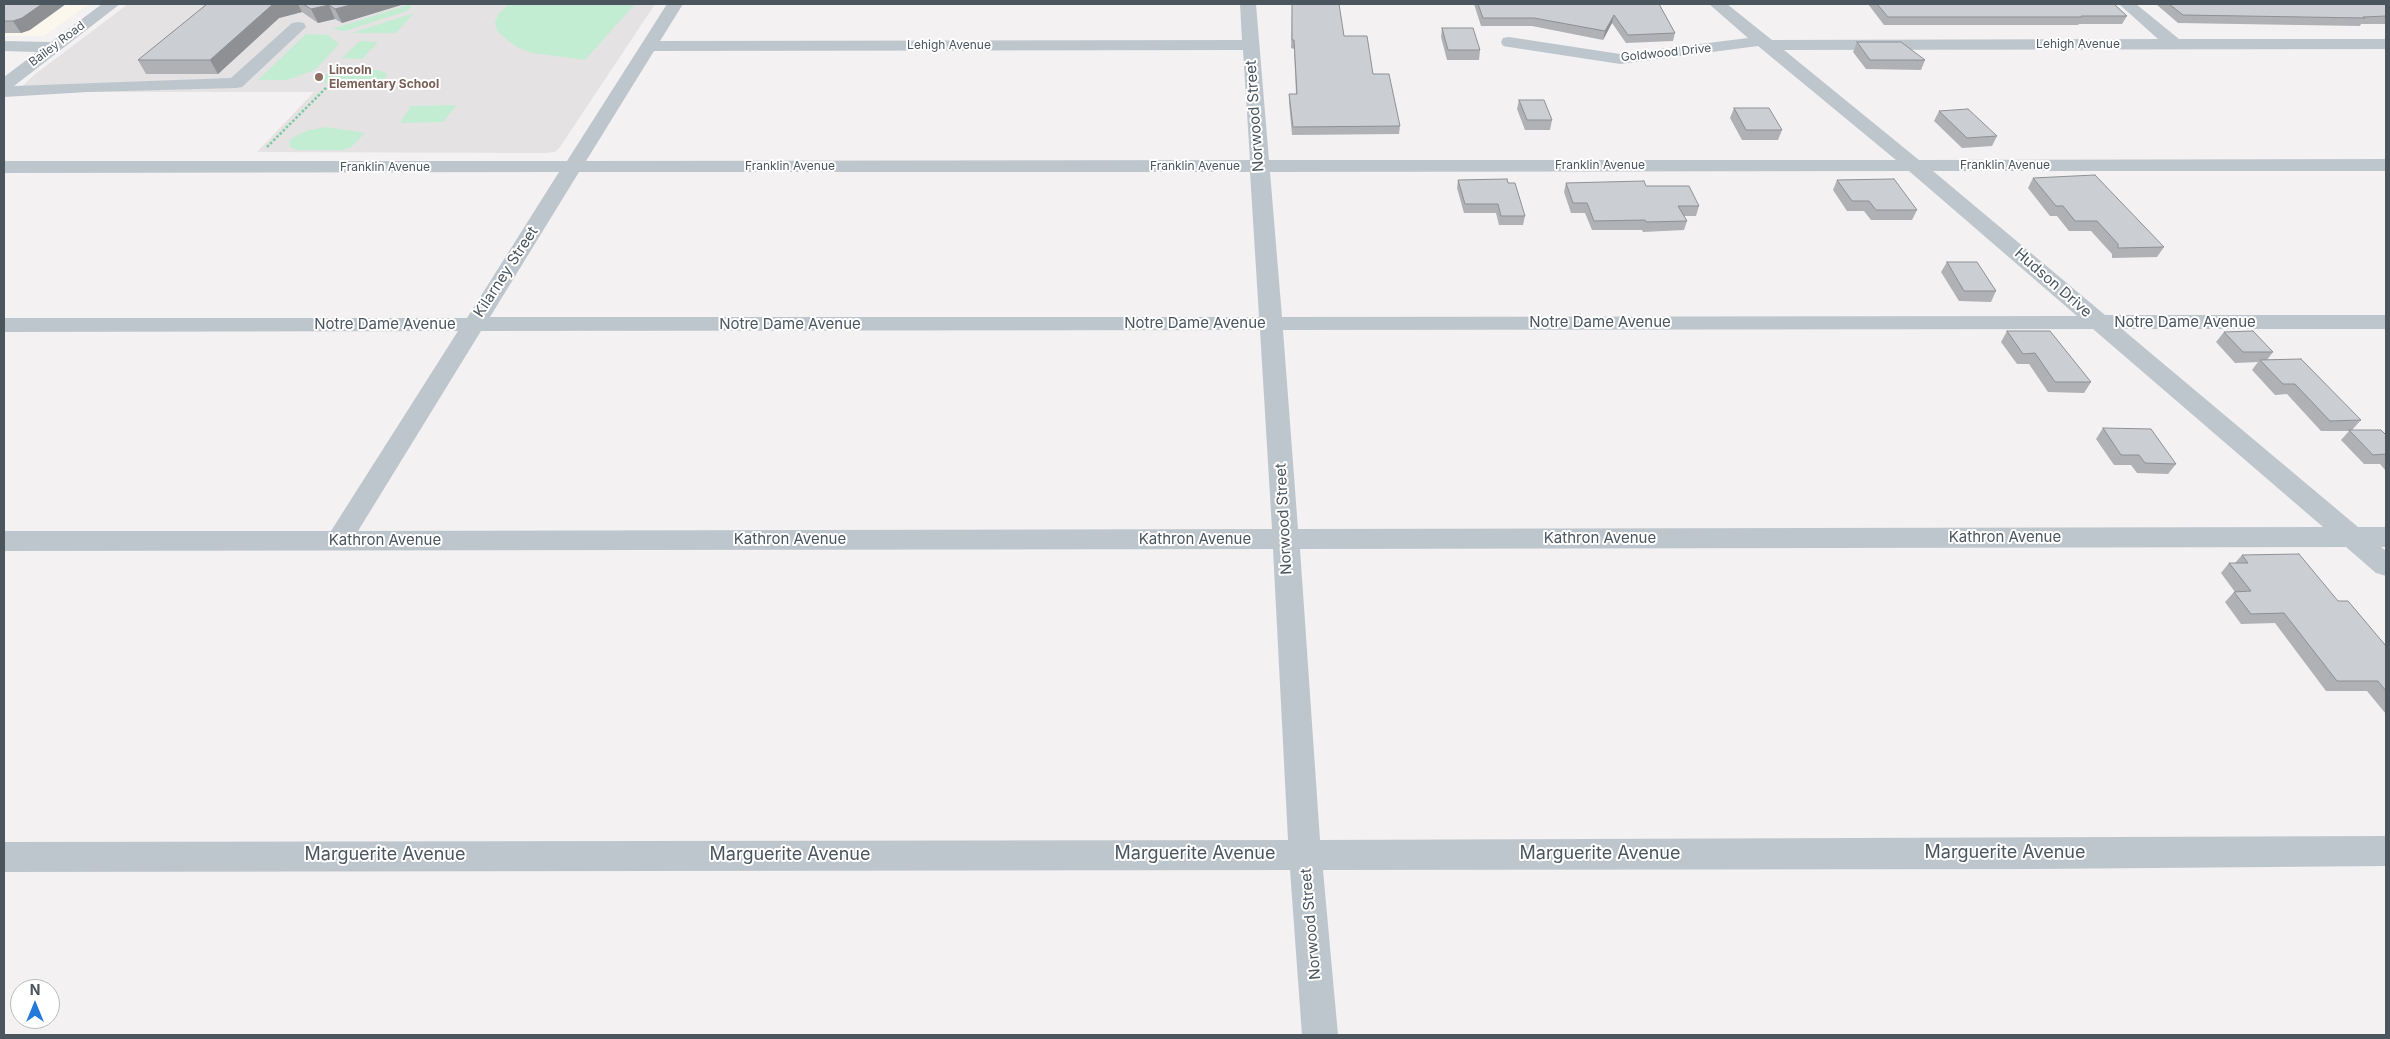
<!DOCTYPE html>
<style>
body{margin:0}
#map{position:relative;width:2390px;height:1039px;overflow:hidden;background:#f3f1f1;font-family:Inter,sans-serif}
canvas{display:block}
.frame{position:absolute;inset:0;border:5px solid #4a555e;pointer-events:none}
.north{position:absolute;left:10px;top:979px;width:50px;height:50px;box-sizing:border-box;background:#fff;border:1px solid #b7bbbf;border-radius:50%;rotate:0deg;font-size:14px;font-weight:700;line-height:20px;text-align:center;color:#4a555e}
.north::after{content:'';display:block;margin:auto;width:18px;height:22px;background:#2479da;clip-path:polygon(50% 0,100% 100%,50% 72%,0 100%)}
</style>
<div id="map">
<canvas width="2390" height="1039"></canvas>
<div class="frame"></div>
<div class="north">N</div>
</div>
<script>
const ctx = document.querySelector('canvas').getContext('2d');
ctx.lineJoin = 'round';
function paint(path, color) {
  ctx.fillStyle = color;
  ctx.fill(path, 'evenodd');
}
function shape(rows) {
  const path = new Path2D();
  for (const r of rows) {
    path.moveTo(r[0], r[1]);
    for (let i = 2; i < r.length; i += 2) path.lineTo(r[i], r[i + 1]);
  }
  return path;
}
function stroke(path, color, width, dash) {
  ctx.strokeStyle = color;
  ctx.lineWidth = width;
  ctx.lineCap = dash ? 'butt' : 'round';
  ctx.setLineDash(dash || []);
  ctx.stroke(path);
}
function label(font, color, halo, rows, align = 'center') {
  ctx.font = font + ' Inter,sans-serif';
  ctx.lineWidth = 4;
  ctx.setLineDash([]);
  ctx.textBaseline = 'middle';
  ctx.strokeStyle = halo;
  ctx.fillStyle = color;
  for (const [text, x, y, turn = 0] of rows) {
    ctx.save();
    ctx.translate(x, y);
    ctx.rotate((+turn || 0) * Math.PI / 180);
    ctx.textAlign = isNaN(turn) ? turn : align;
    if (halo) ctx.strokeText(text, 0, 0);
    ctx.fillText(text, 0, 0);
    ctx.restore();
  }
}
const commercial = shape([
 [4,4,89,4,44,36,4,36]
]);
const education = shape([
 [128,4,655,4,560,147,555,152,546,153,257,152,314,92,16,92,34,75]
]);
const green = shape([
 [411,4,411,8,404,12,345,31,332,29],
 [510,4,635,4,585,60,532,53,519,48,511,43,497,31,495,22,499,13],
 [414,13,396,33,352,33],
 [306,34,328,35,339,44,315,70,287,80,258,80],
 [360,41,378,42,362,59,342,58],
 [342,68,372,69,385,72,387,75,385,79,375,84,326,84,324,79,326,74,332,70],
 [457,105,443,122,400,123,411,106],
 [326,127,365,133,351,147,343,150,298,150,290,147,289,141,297,135,309,130]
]);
const path = shape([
 [267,147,327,87]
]);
const minor = shape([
 [102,4,120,4,14,86,231,78,292,23,298,22,304,23,306,27,242,87,236,88,88,92,4,97,4,77,37,52,4,51,4,41,51,42,102,4],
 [667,4,683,4,660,41,1242,40,1240,4,1256,4,1269,160,1896,160,1758,46,1620,64,1509,47,1503,46,1501,42,1503,38,1509,37,1620,54,1748,38,1709,4,1727,4,1772,40,2158,39,2119,4,2136,4,2179,39,2386,39,2386,49,1784,50,1919,160,2386,159,2386,171,1933,171,2105,315,2386,315,2386,329,2122,329,2358,527,2386,527,2386,547,2381,547,2386,551,2386,576,2376,573,2346,547,1300,549,1320,840,2386,836,2386,866,2036,869,1323,870,1338,1035,1302,1035,1290,870,4,872,4,842,1288,840,1273,549,4,551,4,531,331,531,458,331,4,332,4,318,467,318,559,172,4,173,4,161,567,161,667,4],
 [1243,50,1250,160,586,161,654,51,1243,50],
 [1909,171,2077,316,1282,317,1270,172,1909,171],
 [579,172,1250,172,1259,317,490,317,579,172],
 [2093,329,2323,527,1298,529,1283,330,2093,329],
 [1260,330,1272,529,358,531,481,331,1260,330]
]);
const wall = shape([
 [4,4,30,30,21,33,4,33],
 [207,4,400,4,401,5,342,23,335,19,318,23,302,12,279,18,218,74,146,74,138,60],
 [1292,4,1344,36,1373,74,1400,126,1399,134,1292,135,1289,102,1289,94,1296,94,1294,49,1291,48],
 [1474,4,1659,4,1675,33,1673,41,1626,43,1612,23,1603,40,1532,26,1481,26],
 [1868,4,2114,4,2127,16,2122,24,2079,24,2078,25,1884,25],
 [2156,4,2386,4,2386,24,2361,24,2360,26,2178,23],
 [1442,28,1480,50,1479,60,1447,60,1441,37],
 [1857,42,1925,60,1921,70,1866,69,1853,52],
 [1519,100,1552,120,1550,130,1525,130,1517,109],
 [1734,108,1782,130,1778,140,1742,140,1730,118],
 [1939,111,1997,136,1992,146,1962,148,1934,121],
 [2033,178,2164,247,2157,257,2112,258,2112,254,2091,231,2069,231,2057,216,2050,216,2028,188],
 [1458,180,1525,216,1523,225,1499,225,1496,213,1464,213,1457,188],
 [1837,180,1917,210,1912,220,1871,220,1864,211,1847,211,1833,190],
 [1566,183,1646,186,1699,206,1696,216,1684,216,1687,221,1684,230,1643,232,1642,230,1592,230,1585,213,1571,213,1564,192],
 [1947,262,1996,291,1991,302,1959,301,1941,272],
 [2007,331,2091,382,2084,393,2048,392,2029,364,2017,364,2001,342],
 [2224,332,2273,352,2267,360,2361,420,2352,430,2386,435,2386,471,2380,464,2364,464,2341,440,2349,431,2321,431,2287,394,2275,395,2252,370,2258,362,2235,363,2216,342],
 [2103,428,2176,464,2168,474,2137,473,2131,465,2114,465,2096,439],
 [2242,555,2338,601,2386,646,2386,714,2367,691,2326,691,2275,623,2241,624,2225,602,2234,592,2235,592,2221,573,2229,563,2235,563]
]);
const shadedWall = shape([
 [42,4,66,4,30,30,21,33,13,21],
 [275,4,298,4,302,12,279,18,218,74,210,60,272,5],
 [354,4,400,4,401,5,342,23,335,9],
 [329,5,335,19,318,23,311,9],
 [1614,15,1612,23,1603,40,1605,31]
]);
const building = shape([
 [4,4,42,4,22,18,13,21,4,21,4,4],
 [207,4,275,4,272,5,210,60,138,60,207,4],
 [303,4,354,4,335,9,329,5,311,9,303,4],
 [1292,4,1339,4,1344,36,1367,36,1373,74,1389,74,1400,126,1293,127,1289,94,1297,94,1294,40,1292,40,1292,4],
 [1478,4,1659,4,1675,33,1628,35,1614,15,1605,31,1534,18,1483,18,1478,4],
 [1877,4,2114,4,2127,16,2081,16,2082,17,1888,17,1877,4],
 [2169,4,2386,4,2386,16,2363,17,2365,18,2183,15,2169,4],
 [1442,28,1473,28,1480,50,1448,50,1442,28],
 [1857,42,1901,42,1925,60,1870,60,1857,42],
 [1519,100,1544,100,1552,120,1527,120,1519,100],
 [1734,108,1769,108,1782,130,1746,130,1734,108],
 [1968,109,1997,136,1967,138,1939,111,1968,109],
 [2095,175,2164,247,2118,248,2118,244,2097,221,2075,221,2063,206,2056,206,2033,178,2095,175],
 [1507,179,1508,183,1515,183,1525,216,1501,216,1498,204,1465,204,1458,180,1507,179],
 [1894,179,1917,210,1876,210,1869,201,1852,201,1837,180,1894,179],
 [1644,181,1646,186,1689,186,1699,206,1678,206,1687,221,1646,222,1645,220,1594,221,1587,203,1573,203,1566,183,1644,181],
 [1947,262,1977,262,1996,291,1964,291,1947,262],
 [2007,331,2050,331,2091,382,2055,382,2035,353,2023,354,2007,331],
 [2253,331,2273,352,2243,352,2224,332,2253,331],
 [2301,359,2361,420,2330,421,2295,384,2283,384,2260,360,2301,359],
 [2103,428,2151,429,2176,464,2145,463,2139,455,2121,455,2103,428],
 [2349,430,2381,430,2386,435,2386,454,2373,455,2349,430],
 [2299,554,2338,601,2348,601,2386,646,2386,691,2378,681,2337,681,2284,613,2251,614,2234,592,2251,591,2229,563,2248,563,2242,555,2299,554]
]);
const markers = [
 [319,77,5,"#8d6e63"]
];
const farStreetnames = [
 ["Bailey Road",57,44,-37],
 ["Lehigh Avenue",2078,44],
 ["Lehigh Avenue",949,45],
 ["Goldwood Drive",1666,53,-6],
 ["Franklin Avenue",1600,165],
 ["Franklin Avenue",2005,165],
 ["Franklin Avenue",790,166],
 ["Franklin Avenue",1195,166],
 ["Franklin Avenue",385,167]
];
const farEducationnames = [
 ["Lincoln",329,70],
 ["Elementary School",329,84]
];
const streetNames = [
 ["Norwood Street",1255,116,-94],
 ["Kilarney Street",506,272,-57],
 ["Hudson Drive",2053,283,41],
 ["Notre Dame Avenue",1600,322],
 ["Notre Dame Avenue",2185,322],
 ["Notre Dame Avenue",1195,323],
 ["Notre Dame Avenue",385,324],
 ["Notre Dame Avenue",790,324],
 ["Norwood Street",1284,519,-93],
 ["Kathron Avenue",2005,537],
 ["Kathron Avenue",1600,538],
 ["Kathron Avenue",790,539],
 ["Kathron Avenue",1195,539],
 ["Kathron Avenue",385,540],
 ["Norwood Street",1311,924,-95]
];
const nearStreetnames = [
 ["Marguerite Avenue",2005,853],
 ["Marguerite Avenue",1195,854],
 ["Marguerite Avenue",1600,854],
 ["Marguerite Avenue",385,855],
 ["Marguerite Avenue",790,855]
];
paint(commercial, '#fcf7ed');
paint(education, '#e4e2e3');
paint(green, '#c3edd2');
stroke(path, '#7dcaa2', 2.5, [2.5, 2]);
paint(minor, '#bec6cd');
paint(wall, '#afb1b5');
paint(shadedWall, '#8e9094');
paint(building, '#cbced3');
stroke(building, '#8e9094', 1);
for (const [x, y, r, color] of markers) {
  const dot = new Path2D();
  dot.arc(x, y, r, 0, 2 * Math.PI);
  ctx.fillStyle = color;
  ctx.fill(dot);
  stroke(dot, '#fff', 2);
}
label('12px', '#4a555e', '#fff', farStreetnames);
label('bold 12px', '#785e54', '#fff', farEducationnames, 'left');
label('15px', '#4a555e', '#fff', streetNames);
label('18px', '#4a555e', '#fff', nearStreetnames);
</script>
